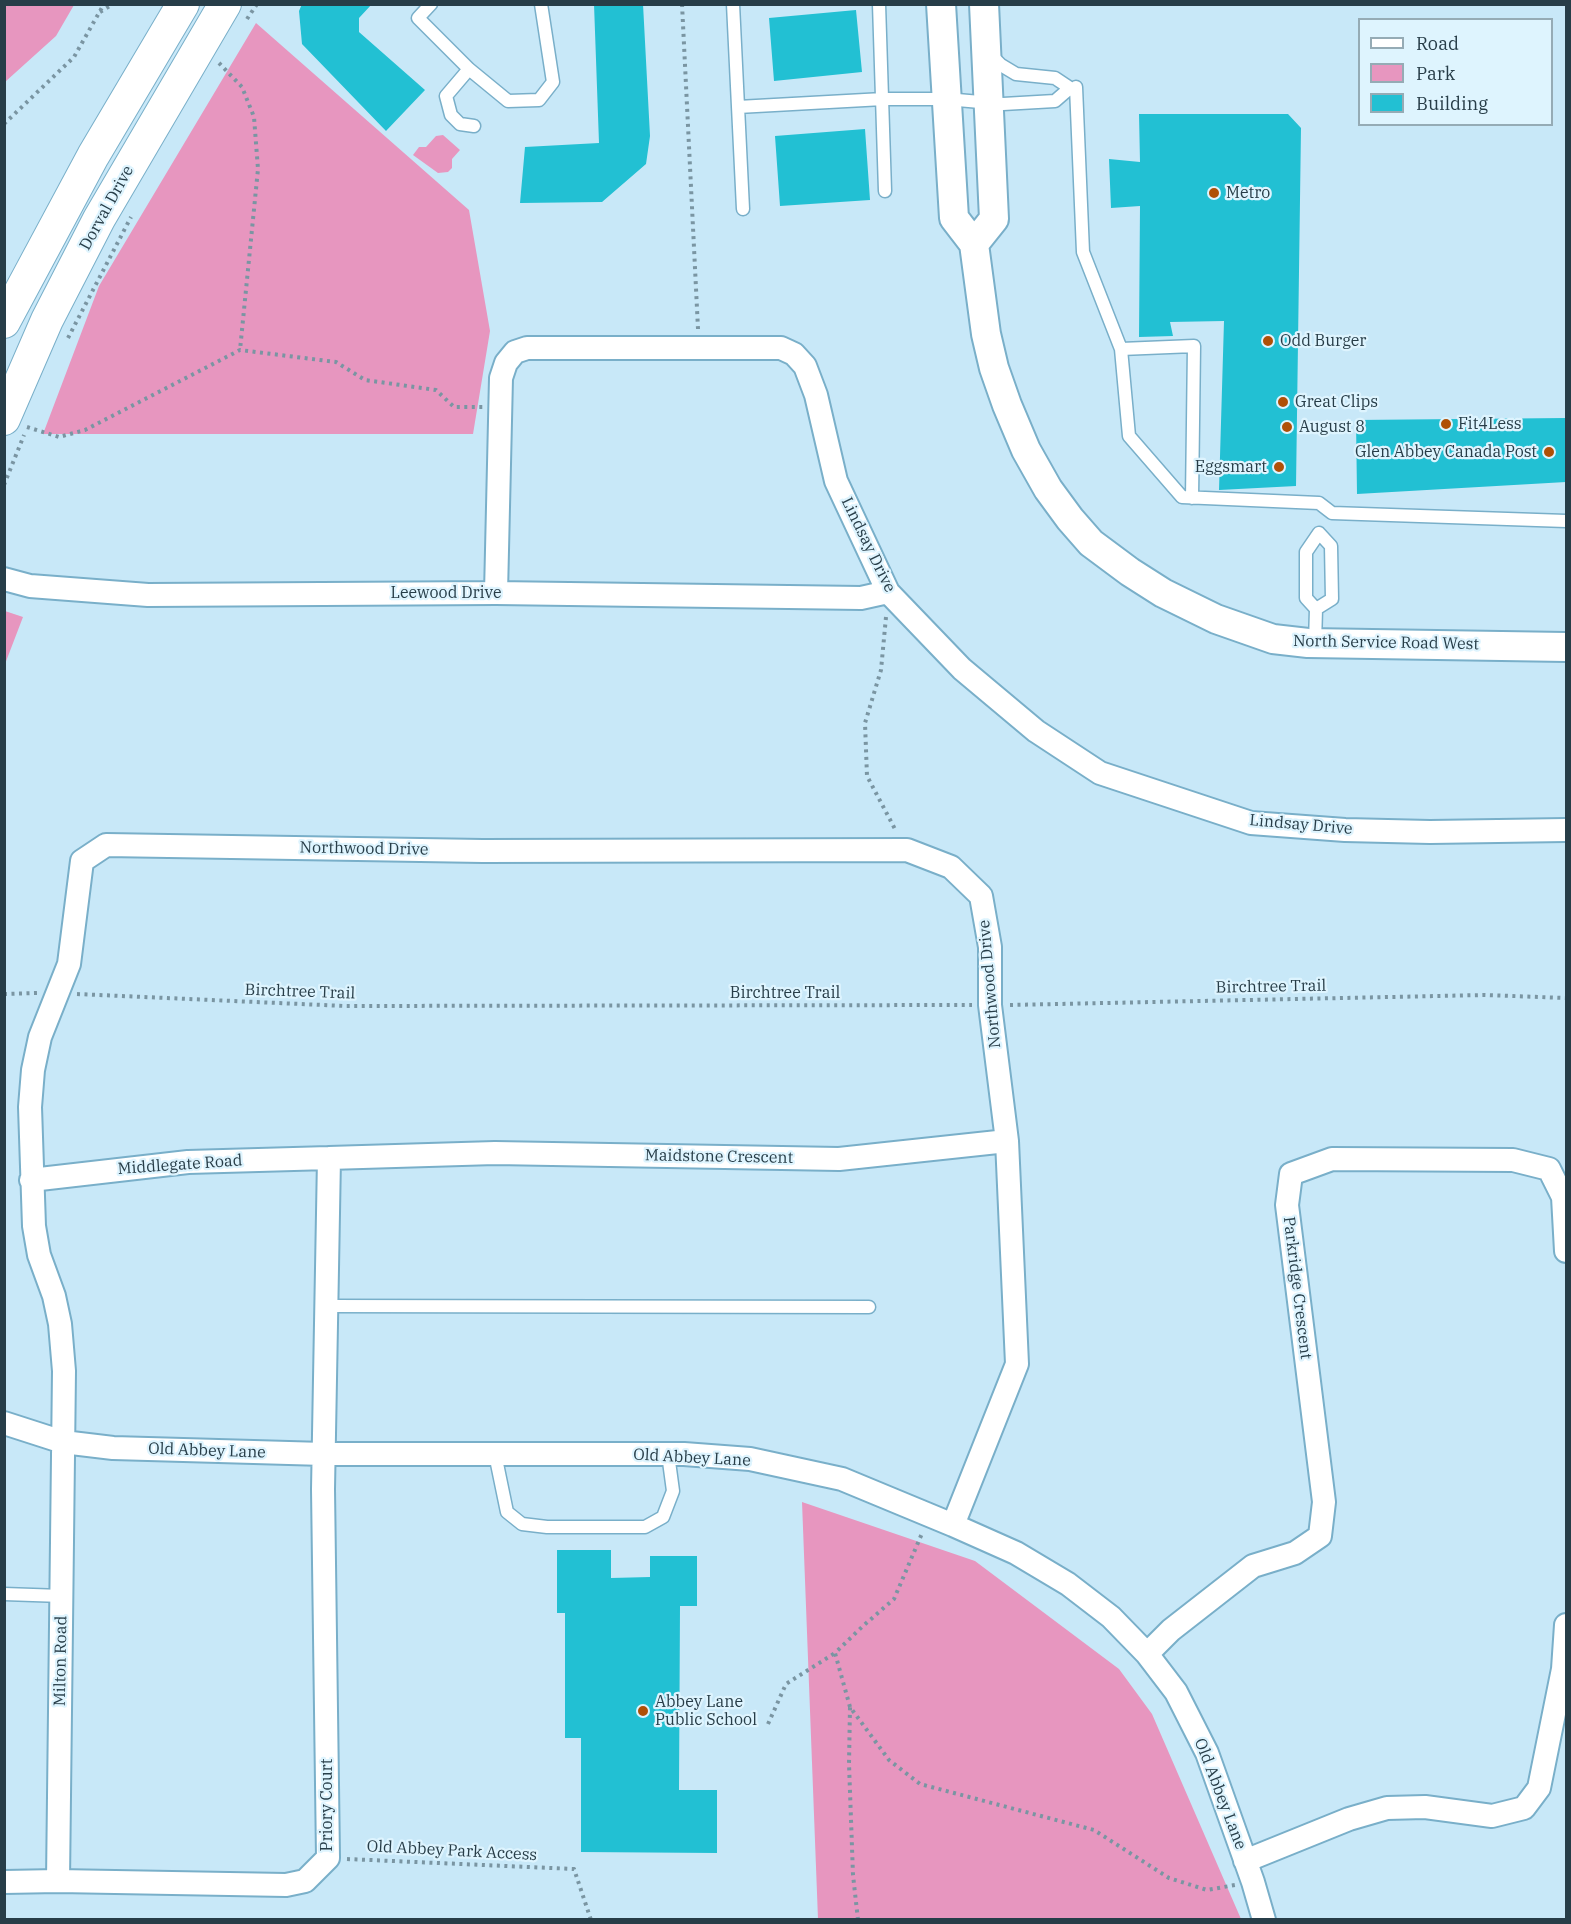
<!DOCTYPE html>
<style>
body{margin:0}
#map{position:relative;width:1571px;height:1924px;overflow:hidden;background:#c8e8f8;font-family:"IBM Plex Serif",serif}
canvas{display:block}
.frame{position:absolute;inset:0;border:6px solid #273d48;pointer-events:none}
.legend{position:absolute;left:1358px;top:18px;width:195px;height:108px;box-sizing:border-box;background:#def4fe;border:2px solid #95abb5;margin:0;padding:8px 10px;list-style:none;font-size:18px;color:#273d48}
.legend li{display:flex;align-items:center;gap:12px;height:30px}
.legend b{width:30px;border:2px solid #95abb5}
</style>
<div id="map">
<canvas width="1571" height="1924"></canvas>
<div class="frame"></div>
<ul class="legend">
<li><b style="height:8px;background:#fff"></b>Road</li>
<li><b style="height:16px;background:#e796bf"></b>Park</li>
<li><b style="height:16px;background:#22c0d3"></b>Building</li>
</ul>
</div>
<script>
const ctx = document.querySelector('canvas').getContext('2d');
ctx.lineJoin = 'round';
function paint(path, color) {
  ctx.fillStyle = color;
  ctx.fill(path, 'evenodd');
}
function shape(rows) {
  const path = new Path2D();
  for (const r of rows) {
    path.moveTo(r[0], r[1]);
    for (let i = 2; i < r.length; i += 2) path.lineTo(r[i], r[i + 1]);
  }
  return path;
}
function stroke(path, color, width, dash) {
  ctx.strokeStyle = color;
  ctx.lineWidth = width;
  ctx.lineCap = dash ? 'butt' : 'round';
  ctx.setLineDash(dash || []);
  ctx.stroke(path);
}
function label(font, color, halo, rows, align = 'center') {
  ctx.font = font + ' "IBM Plex Serif",serif';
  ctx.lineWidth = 4.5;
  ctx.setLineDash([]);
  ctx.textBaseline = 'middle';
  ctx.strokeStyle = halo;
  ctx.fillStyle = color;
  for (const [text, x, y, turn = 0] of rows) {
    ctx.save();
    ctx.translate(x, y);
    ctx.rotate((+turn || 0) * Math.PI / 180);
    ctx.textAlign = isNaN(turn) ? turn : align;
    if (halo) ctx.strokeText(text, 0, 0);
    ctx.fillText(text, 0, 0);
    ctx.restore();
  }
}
const green = shape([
 [5,4,74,5,56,36,5,82],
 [256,23,469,210,490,331,473,434,43,434,99,286],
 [443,135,460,150,452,159,452,168,448,172,438,173,413,155,419,147,426,147,436,136],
 [5,611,23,617,5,664,4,611],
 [802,1502,975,1561,1119,1669,1152,1714,1241,1919,818,1919]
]);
const building = shape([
 [302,4,372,4,359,18,359,32,425,90,386,131,302,44,299,11],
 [594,4,643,4,650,136,646,164,602,202,520,203,525,147,599,143],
 [856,10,862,72,774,81,769,18],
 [1139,114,1288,114,1301,128,1296,486,1219,490,1224,321,1170,322,1173,336,1139,337,1140,206,1111,208,1109,159,1140,162],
 [865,129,870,200,780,206,775,136],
 [1566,418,1566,482,1357,494,1356,420],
 [557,1550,611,1550,611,1578,650,1577,650,1556,697,1556,697,1606,680,1606,679,1790,717,1790,717,1853,581,1852,581,1738,565,1738,565,1613,557,1613]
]);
const path = shape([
 [682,4,698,329],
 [100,12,113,4],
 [247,19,257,4],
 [219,63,242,87,254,117,258,169,240,350],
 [4,124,74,57,104,4],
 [68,338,131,217],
 [27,427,59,437,85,430,240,350,336,362,365,380,436,390,454,407,483,407],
 [4,485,24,435],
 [886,617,881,670,865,723,867,776,896,831],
 [4,994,37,993],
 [77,994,345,1006,972,1005],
 [1010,1005,1485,995,1566,998],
 [850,1707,835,1653,863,1626,894,1599,923,1531],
 [768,1724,786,1684,835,1653],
 [347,1859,574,1869,591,1920],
 [858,1920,853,1875,849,1764,850,1707,889,1760,920,1784,1094,1830,1169,1878,1207,1890,1235,1885]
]);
const service = shape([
 [431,4,418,18,469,69,508,101,539,100,553,82,541,4],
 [733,4,743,209],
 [879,4,885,191],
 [469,69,446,96,451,115,460,124,474,126],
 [1076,87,1083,252,1121,349],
 [738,107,883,99,946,99,1003,104,1055,101,1070,88,1055,78,1016,74,1001,65,989,53],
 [1192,498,1194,346,1121,349,1129,436,1182,497,1319,503,1332,513,1566,521],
 [1315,643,1316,609,1306,598,1306,552,1319,533,1331,546,1332,599,1316,609],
 [327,1306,869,1307],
 [495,1454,507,1512,522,1524,547,1527,645,1527,663,1517,673,1491,668,1454],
 [4,1594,62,1596]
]);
const minor = shape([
 [4,579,30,586,148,595,496,593,861,598,888,592],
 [496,593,501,378,506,363,515,352,527,348,781,348,794,354,805,366,816,395,836,481,888,592,962,669,1036,731,1100,773,1251,823,1345,830,1430,832,1566,830],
 [31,1180,188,1162,329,1158],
 [4,1423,63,1442,113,1448,324,1454,684,1454,750,1459,842,1479,953,1525,1016,1553,1068,1584,1111,1617,1147,1654,1176,1692,1207,1753,1253,1882,1264,1920],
 [1147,1654,1171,1630,1253,1566,1295,1553,1320,1536,1324,1502,1287,1205,1291,1174,1332,1159,1513,1160,1549,1169,1563,1197,1566,1251],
 [1245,1861,1349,1819,1387,1808,1425,1807,1492,1816,1524,1808,1539,1788,1563,1669,1566,1625],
 [58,1881,64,1371,60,1324,54,1296,39,1255,34,1226,30,1107,33,1070,40,1037,69,964,82,861,106,845,483,851,907,850,951,867,981,896,990,947,990,1005,1007,1141],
 [4,1882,58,1881,286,1885,305,1881,328,1858,323,1489,329,1158,495,1153,839,1159,1007,1141,1017,1364,953,1525]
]);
const tertiary = shape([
 [941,4,954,218,974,244,986,334,994,368,1007,405,1026,450,1048,489,1070,519,1091,543,1130,572,1163,593,1216,619,1273,639,1308,643,1566,647],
 [974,244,994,219,984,4]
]);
const secondary = shape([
 [4,322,93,156,183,4],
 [4,419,47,320,99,219,225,4]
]);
const markers = [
 [1214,193,6,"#b05006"],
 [1268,341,6,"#b05006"],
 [1283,402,6,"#b05006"],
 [1446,424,6,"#b05006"],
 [1287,427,6,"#b05006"],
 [1549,452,6,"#b05006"],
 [1279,467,6,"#b05006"],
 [643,1711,6,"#b05006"]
];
const poiNames = [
 ["Metro",1226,193],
 ["Odd Burger",1280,341],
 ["Great Clips",1295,402],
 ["Fit4Less",1458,424],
 ["August 8",1299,427],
 ["Glen Abbey Canada Post",1537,452,"right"],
 ["Eggsmart",1267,467,"right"],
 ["Abbey Lane",655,1702],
 ["Public School",655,1720]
];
const streetNames = [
 ["Dorval Drive",107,208,-61],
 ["Lindsay Drive",868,545,64],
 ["Leewood Drive",446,593],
 ["North Service Road West",1386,643,1],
 ["Lindsay Drive",1301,825,5],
 ["Northwood Drive",364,849,1],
 ["Northwood Drive",990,984,-95],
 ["Birchtree Trail",1271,987,-1],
 ["Birchtree Trail",300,992,2],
 ["Birchtree Trail",785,993],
 ["Maidstone Crescent",719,1157,1],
 ["Middlegate Road",180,1165,-4],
 ["Parkridge Crescent",1297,1288,83],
 ["Old Abbey Lane",207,1451,2],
 ["Old Abbey Lane",692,1458,3],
 ["Milton Road",61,1661,-89],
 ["Old Abbey Lane",1220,1794,69],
 ["Priory Court",327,1805,-90],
 ["Old Abbey Park Access",452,1851,3]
];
paint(green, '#e796bf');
paint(building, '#22c0d3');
stroke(service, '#79afc9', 15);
stroke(minor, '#79afc9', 26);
stroke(tertiary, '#79afc9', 32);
stroke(secondary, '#79afc9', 34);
stroke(path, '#7a95a2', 4, [3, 4.5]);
stroke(service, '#fff', 12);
stroke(minor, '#fff', 22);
stroke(tertiary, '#fff', 28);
stroke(secondary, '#fff', 32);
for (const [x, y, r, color] of markers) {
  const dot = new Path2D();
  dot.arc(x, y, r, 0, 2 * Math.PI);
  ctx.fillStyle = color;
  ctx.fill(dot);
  stroke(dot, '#def4fe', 2);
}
label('16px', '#273d48', '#def4fe', poiNames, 'left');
label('16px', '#273d48', '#def4fe', streetNames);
</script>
